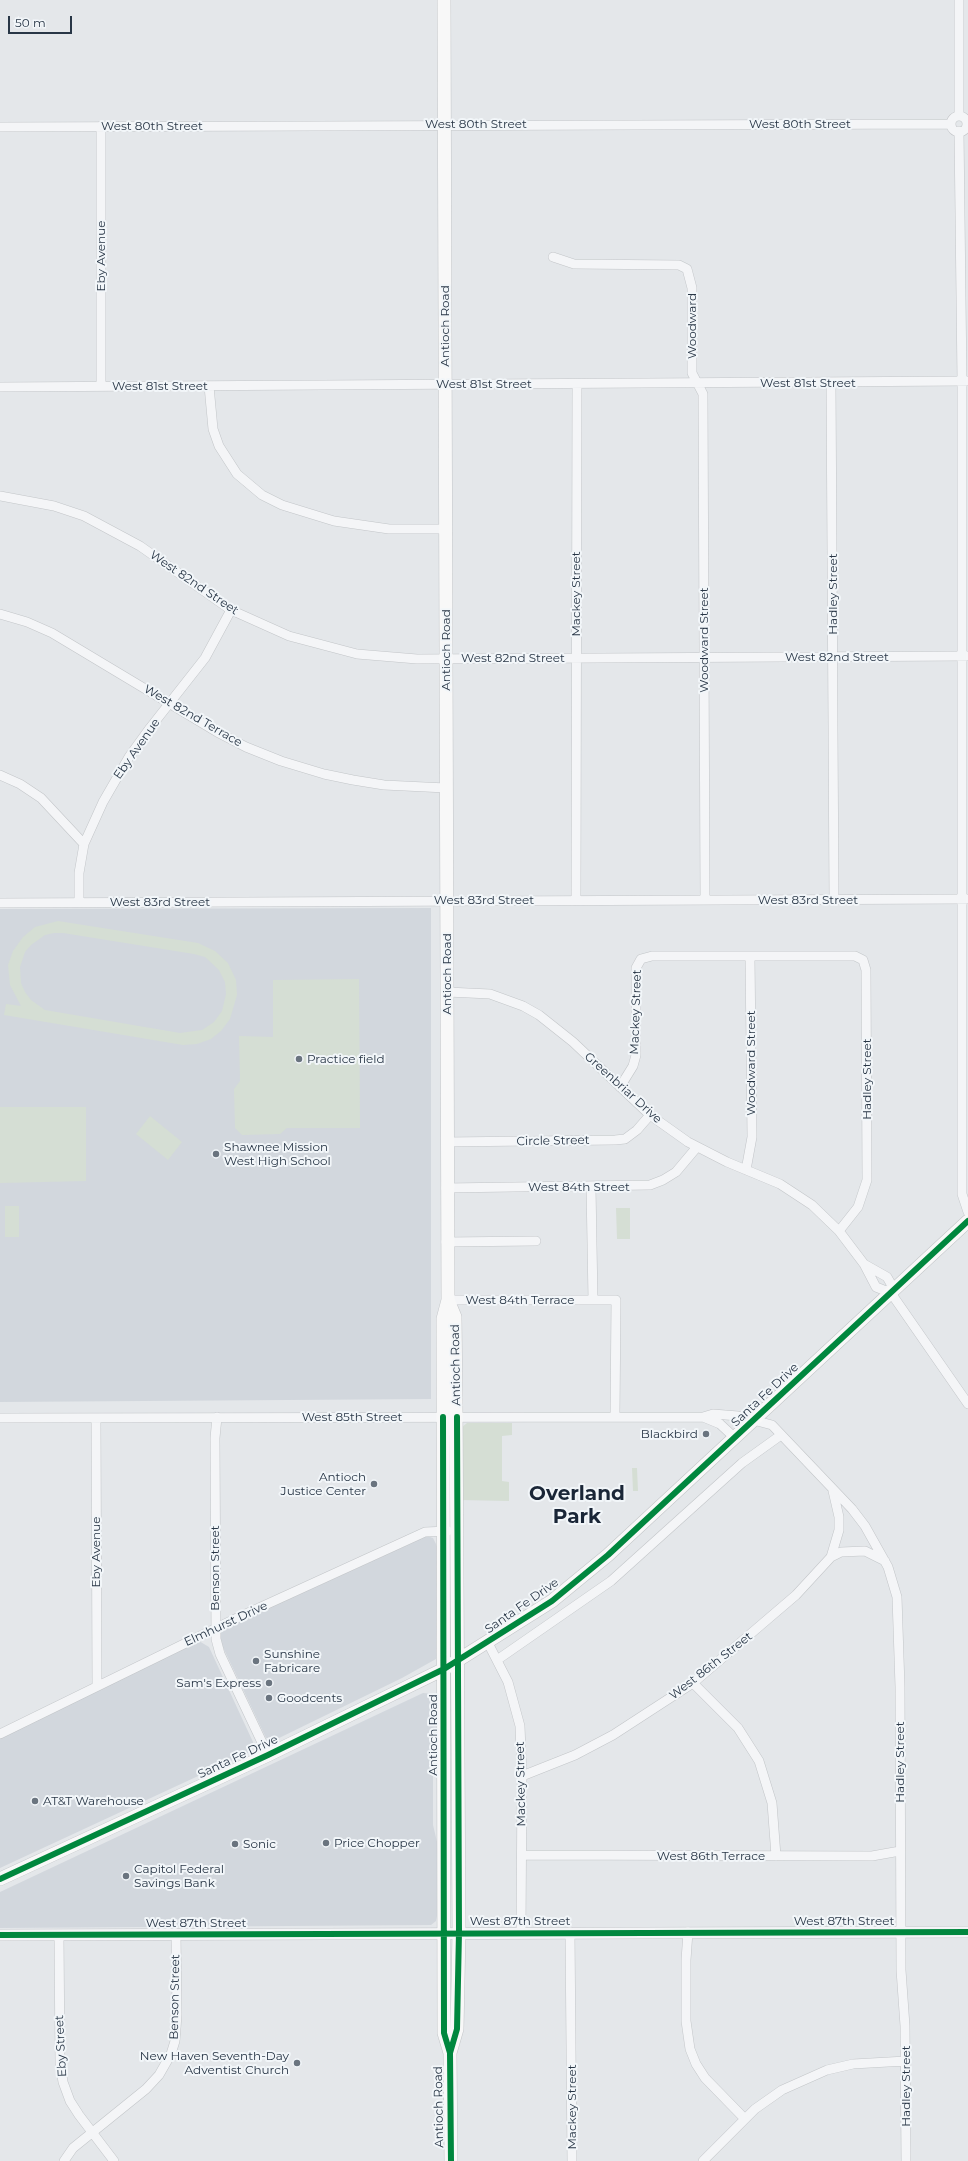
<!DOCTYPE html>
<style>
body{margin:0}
#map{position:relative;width:968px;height:2161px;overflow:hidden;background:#e4e7ea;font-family:Montserrat,sans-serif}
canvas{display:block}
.scale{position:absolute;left:8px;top:16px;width:64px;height:18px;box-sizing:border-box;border:2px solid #283646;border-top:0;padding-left:5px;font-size:12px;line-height:14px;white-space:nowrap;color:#283646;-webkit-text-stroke:3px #f2f6f9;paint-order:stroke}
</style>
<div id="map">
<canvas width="968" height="2161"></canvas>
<div class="scale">50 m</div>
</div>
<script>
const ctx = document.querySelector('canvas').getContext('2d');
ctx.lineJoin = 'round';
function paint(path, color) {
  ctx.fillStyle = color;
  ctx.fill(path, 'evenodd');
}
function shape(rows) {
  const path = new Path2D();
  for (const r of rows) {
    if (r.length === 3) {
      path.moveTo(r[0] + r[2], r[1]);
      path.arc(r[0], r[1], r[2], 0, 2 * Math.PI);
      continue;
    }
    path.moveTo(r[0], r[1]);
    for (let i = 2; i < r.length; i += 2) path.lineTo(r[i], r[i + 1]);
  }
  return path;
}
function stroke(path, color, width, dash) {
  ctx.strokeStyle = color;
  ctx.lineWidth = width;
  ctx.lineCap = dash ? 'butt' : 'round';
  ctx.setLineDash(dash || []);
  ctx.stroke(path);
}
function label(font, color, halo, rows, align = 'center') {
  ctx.font = font + ' Montserrat,sans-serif';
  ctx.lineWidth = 4;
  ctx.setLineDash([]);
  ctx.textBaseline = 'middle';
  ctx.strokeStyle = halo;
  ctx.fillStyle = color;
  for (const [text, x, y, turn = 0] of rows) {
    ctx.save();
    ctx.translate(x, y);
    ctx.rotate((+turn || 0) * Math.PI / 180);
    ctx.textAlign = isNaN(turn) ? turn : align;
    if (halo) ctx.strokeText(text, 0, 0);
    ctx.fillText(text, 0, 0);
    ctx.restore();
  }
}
const built = shape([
 [431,908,431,1399,0,1402,0,909],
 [427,1536,433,1538,437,1546,436,1659,402,1678,277,1739,266,1738,220,1641,221,1631,225,1628],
 [199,1641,209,1647,253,1742,252,1751,0,1868,0,1738],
 [423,1693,434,1694,438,1705,437,1740,433,1771,433,1825,438,1846,437,1916,436,1921,431,1925,0,1928,0,1892]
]);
const green = shape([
 [58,921,198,943,215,951,228,963,236,980,237,995,230,1019,221,1031,211,1039,197,1044,183,1045,4,1015,6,1004,21,1006,10,985,8,965,13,951,23,937,35,927],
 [54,933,63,933,194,954,205,957,219,970,225,982,226,994,222,1011,214,1022,202,1030,180,1033,45,1010,31,1000,25,992,21,983,20,967,25,952,31,945,45,935],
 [359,979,360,1128,287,1128,280,1134,242,1135,235,1128,234,1089,240,1081,239,1036,273,1037,273,980],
 [0,1107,86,1107,86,1181,0,1183],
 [150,1116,182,1142,168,1160,136,1134],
 [5,1206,19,1206,19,1237,5,1237],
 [616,1208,630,1208,630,1239,617,1239],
 [467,1423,512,1423,512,1435,502,1436,502,1481,509,1482,509,1501,460,1500,462,1427],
 [632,1468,637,1468,638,1491,633,1491]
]);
const minor = shape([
 [959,116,959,0],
 [959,124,8],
 [0,127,951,124],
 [959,131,962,381,962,1194,968,1212],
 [553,257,574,264,679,265,687,269,692,288,692,373,703,394,705,899],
 [831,383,834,900],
 [101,386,101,126],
 [209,386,213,429,219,446,237,474,262,495,282,505,334,521,389,529,447,529],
 [0,387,968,381],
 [0,496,54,506,84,516,140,546,231,610,289,636,357,654,417,659,968,656],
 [0,614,27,622,52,633,217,732,246,747,281,761,324,774,353,780,384,785,446,788],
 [0,775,20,784,41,798,84,844],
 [576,900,577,384],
 [79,902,79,873,84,844,103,802,129,757,150,728,205,658,231,610],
 [0,903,968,899],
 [447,992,490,994,523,1006,539,1015,573,1042,650,1115,688,1142,727,1162,780,1184,812,1205,839,1231,864,1264,876,1287,891,1293],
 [620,1087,633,1066,636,1055,636,968,641,959,652,956,855,956,863,960,866,970,867,1180,858,1207,839,1231],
 [446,1142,615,1140,625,1139,637,1130,650,1115],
 [746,1170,752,1137,750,957],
 [591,1187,593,1300],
 [446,1188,650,1185,663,1180,676,1172,697,1147],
 [446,1242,536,1241],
 [864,1264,887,1277,891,1284,891,1293],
 [891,1293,968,1404],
 [448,1300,616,1300,615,1416],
 [217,1417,215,1438,216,1639,220,1654,268,1755],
 [703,1417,720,1424,735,1438],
 [0,1418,703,1417,713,1414,738,1416,772,1425,852,1509,865,1526,888,1567,897,1597,900,1687,901,1970,905,2026,906,2161],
 [96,1418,97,1686],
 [831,1557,839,1530,839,1517,833,1491],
 [488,1643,508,1682,520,1726,522,1776,521,1932],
 [497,1660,611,1581,742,1463,781,1435],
 [693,1683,738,1728,759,1761,772,1803,776,1856],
 [0,1734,239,1617,425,1532,448,1531],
 [522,1776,575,1755,613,1735,693,1683,796,1595,831,1557,841,1552,865,1551,885,1561],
 [522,1855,872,1856,900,1851],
 [570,1932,572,2161],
 [688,1932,686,1960,686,2021,690,2049,696,2064,705,2078,745,2119],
 [59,1935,60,2063,63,2082,70,2101,79,2115,114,2161],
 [64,2161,73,2148,146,2089,159,2075,171,2054,175,2041,177,2015,176,1934],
 [703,2161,755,2109,782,2090,827,2070,853,2064,906,2061]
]);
const tertiary = shape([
 [0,1935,968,1932]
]);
const secondary = shape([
 [444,0,448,1300,443,1319,444,2033,450,2053,451,2161],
 [448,1300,455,1317,456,1403,459,1932,457,2029,450,2053],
 [0,1879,268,1755,444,1669,552,1601,608,1555,968,1221]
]);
const cycleway = shape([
 [443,1417,444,2033,450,2053,451,2161],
 [0,1879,268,1755,444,1669,552,1601,608,1555,968,1221],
 [0,1935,968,1932],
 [450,2053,457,2029,459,1932,457,1417]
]);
const markers = [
 [299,1059,4,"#6a747f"],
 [216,1154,4,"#6a747f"],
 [706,1434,4,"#6a747f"],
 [374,1484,4,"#6a747f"],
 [256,1661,4,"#6a747f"],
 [269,1683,4,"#6a747f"],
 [269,1698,4,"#6a747f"],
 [35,1801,4,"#6a747f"],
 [326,1843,4,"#6a747f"],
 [235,1844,4,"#6a747f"],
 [126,1876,4,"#6a747f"],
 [297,2063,4,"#6a747f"]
];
const streetNames = [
 ["West 80th Street",476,124],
 ["West 80th Street",800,124],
 ["West 80th Street",152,126],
 ["Eby Avenue",101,256,-90],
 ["Antioch Road",445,326,-90],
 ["Woodward",692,326,-90],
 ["West 81st Street",808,383],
 ["West 81st Street",484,384],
 ["West 81st Street",160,386],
 ["West 82nd Street",194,583,34],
 ["Mackey Street",576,594,-90],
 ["Hadley Street",833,594,-90],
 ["Woodward Street",704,640,-90],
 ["Antioch Road",446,650,-90],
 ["West 82nd Street",837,657],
 ["West 82nd Street",513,658],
 ["West 82nd Terrace",193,716,30],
 ["Eby Avenue",137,749,-55],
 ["West 83rd Street",484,900],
 ["West 83rd Street",808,900],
 ["West 83rd Street",160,902],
 ["Antioch Road",447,974,-90],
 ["Mackey Street",636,1012,-88],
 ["Woodward Street",751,1063,-90],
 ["Hadley Street",867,1079,-90],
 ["Greenbriar Drive",623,1088,42],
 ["Circle Street",553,1141,-1],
 ["West 84th Street",579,1187],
 ["West 84th Terrace",520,1300],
 ["Antioch Road",456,1365,-91],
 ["Santa Fe Drive",765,1395,-43],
 ["West 85th Street",352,1417],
 ["Eby Avenue",96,1552,-90],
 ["Benson Street",215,1568,-90],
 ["Santa Fe Drive",522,1606,-35],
 ["Elmhurst Drive",226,1624,-25],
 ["West 86th Street",711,1666,-38],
 ["Antioch Road",433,1735,-90],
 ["Santa Fe Drive",238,1757,-25],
 ["Hadley Street",900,1762,-90],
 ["Mackey Street",521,1784,-91],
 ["West 86th Terrace",711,1856],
 ["West 87th Street",520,1921],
 ["West 87th Street",844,1921],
 ["West 87th Street",196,1923],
 ["Benson Street",175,1997,-89],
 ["Eby Street",61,2046,-93],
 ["Hadley Street",906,2086,-90],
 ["Antioch Road",439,2107,-91],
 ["Mackey Street",572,2107,-90]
];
const poiNames = [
 ["Practice field",307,1059],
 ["Shawnee Mission",224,1147],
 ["West High School",224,1161],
 ["Blackbird",698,1434,"right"],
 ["Antioch",366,1477,"right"],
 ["Justice Center",366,1491,"right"],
 ["Sunshine",264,1654],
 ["Fabricare",264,1668],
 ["Sam's Express",261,1683,"right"],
 ["Goodcents",277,1698],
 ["AT&T Warehouse",43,1801],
 ["Price Chopper",334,1843],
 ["Sonic",243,1844],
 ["Capitol Federal",134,1869],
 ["Savings Bank",134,1883],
 ["New Haven Seventh-Day",289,2056,"right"],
 ["Adventist Church",289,2070,"right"]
];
const townNames = [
 ["Overland",577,1494],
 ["Park",577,1517]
];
paint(built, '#d2d7dd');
paint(green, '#d5ded4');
stroke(minor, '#c2c5c8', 10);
stroke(tertiary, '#c2c5c8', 12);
stroke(secondary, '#c2c5c8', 14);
stroke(minor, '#f4f5f7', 9);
stroke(tertiary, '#f4f5f7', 11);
stroke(secondary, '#f8f8f8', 13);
stroke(cycleway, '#00873e', 6);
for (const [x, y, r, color] of markers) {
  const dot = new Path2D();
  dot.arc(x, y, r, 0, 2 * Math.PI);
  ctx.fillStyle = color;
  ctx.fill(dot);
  stroke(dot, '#f2f6f9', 1.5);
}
label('12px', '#283646', '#f2f6f9', streetNames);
label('12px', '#283646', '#f2f6f9', poiNames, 'left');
label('bold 20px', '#1a2637', '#f2f6f9', townNames);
</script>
